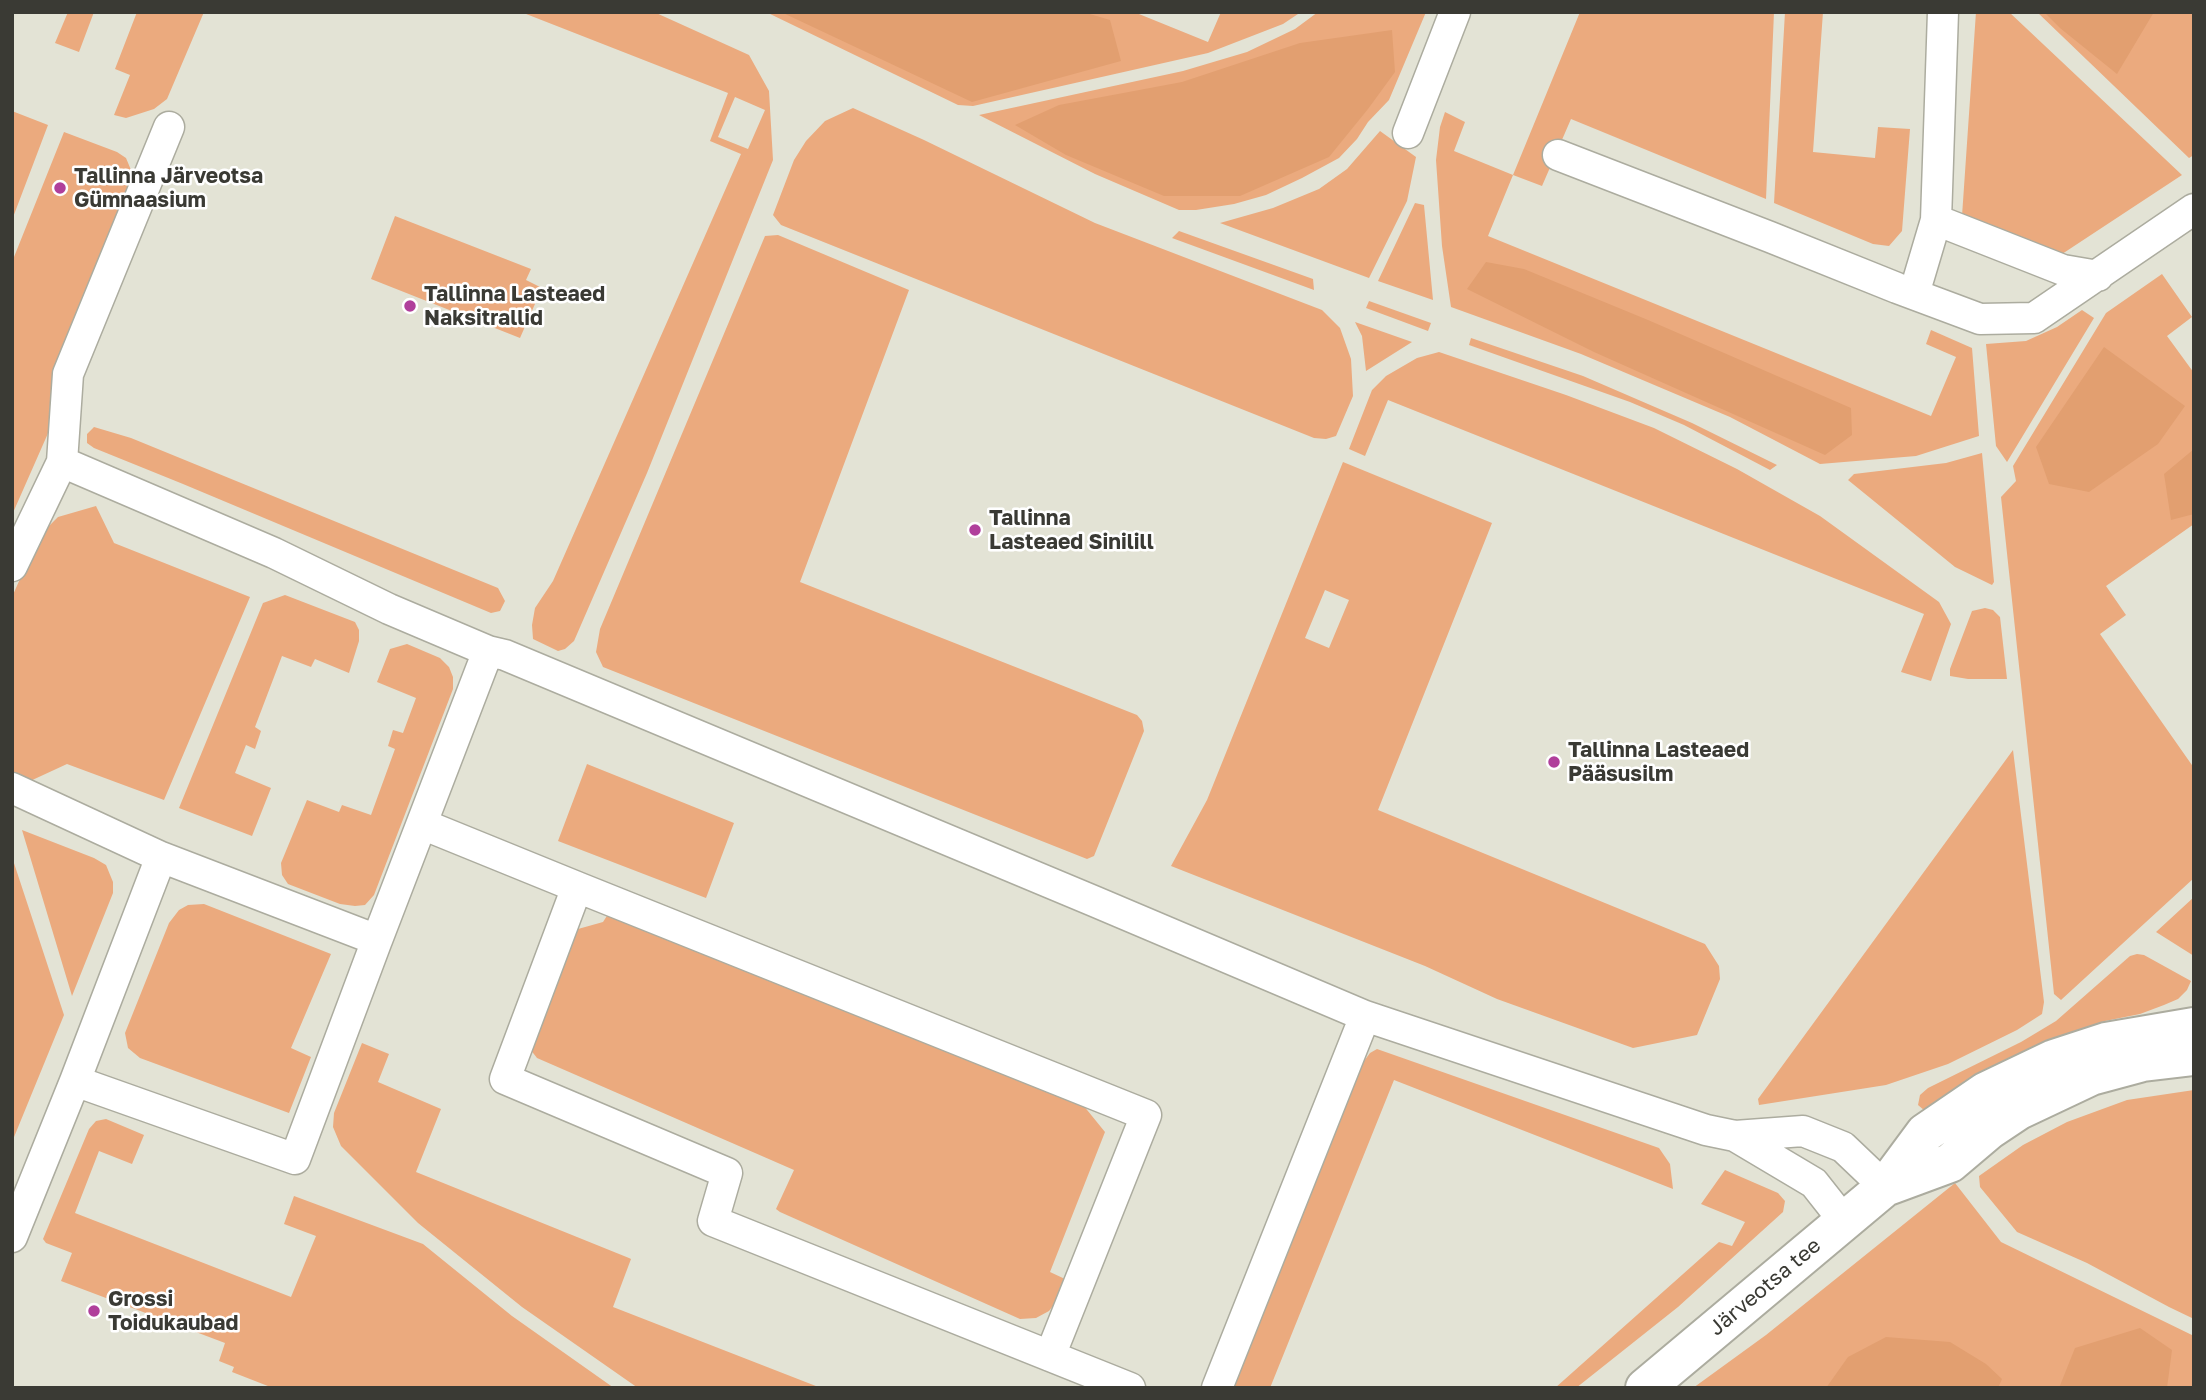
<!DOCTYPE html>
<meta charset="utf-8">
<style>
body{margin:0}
#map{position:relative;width:2206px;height:1400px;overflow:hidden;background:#e3e3d5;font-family:"Golos Text",sans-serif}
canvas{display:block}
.frame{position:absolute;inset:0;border:14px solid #3a3a34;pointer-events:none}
</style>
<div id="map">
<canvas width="2206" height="1400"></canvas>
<div class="frame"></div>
</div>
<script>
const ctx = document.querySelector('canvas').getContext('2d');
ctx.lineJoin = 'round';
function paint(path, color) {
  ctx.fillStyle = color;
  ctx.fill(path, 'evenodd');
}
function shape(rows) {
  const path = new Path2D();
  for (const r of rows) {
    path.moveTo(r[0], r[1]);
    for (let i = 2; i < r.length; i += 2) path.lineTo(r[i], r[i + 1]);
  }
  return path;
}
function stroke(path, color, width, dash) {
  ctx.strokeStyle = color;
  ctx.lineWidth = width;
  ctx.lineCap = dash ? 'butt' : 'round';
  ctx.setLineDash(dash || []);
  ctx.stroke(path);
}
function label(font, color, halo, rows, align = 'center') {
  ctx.font = font + ' "Golos Text",sans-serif';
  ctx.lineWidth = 5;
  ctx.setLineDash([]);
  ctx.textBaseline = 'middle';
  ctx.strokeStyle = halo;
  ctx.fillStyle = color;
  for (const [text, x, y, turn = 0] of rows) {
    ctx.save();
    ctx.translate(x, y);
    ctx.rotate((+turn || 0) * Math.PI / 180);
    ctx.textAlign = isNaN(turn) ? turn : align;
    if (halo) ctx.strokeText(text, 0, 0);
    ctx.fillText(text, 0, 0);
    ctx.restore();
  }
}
const green = shape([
 [68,12,94,12,79,52,55,43],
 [137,12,204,12,167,99,154,109,126,118,114,115,130,75,115,69],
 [521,12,654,12,749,55,769,91,773,160,647,473,574,641,565,649,558,651,533,639,532,625,535,608,553,581,741,154,710,141,728,93],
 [735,97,765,110,748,149,718,137],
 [766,12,1134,12,1208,42,1221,12,1301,12,1283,24,1208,53,973,106,958,105],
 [1318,12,1426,12,1389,100,1368,122,1357,139,1339,158,1302,178,1266,195,1234,204,1196,210,1179,210,1095,174,979,115,1183,71,1247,52,1295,29],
 [1580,12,1774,12,1766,199,1571,119,1542,186,1513,175,1488,236,1931,416,1956,357,1926,344,1931,330,1972,348,1979,436,1916,456,1820,464,1730,417,1581,354,1451,307,1442,246,1436,160,1440,127,1445,112,1465,122,1454,151,1513,175],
 [1785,12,1823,12,1813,152,1875,158,1878,127,1910,129,1902,231,1889,246,1873,244,1774,203],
 [1976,12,2009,12,2182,175,2059,256,1962,216],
 [2037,12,2194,12,2194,155,2189,158],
 [853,108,924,140,1095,223,1322,310,1340,328,1351,359,1353,396,1336,436,1326,439,1314,438,781,225,773,215,794,160,806,141,825,121],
 [12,111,48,125,12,220],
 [1380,131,1416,157,1407,201,1369,278,1220,223,1273,208,1319,189,1347,169],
 [64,132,117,152,126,158,131,170,131,182,56,368,52,384,49,431,12,515,12,262],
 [1415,203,1424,205,1433,300,1378,281],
 [395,216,531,269,526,280,542,288,520,338,371,279],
 [1179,231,1313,279,1314,290,1172,238],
 [778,235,909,290,800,582,1137,715,1142,721,1144,731,1094,856,1087,859,603,667,596,652,600,629,765,236],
 [2162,274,2192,317,2167,336,2194,373,2194,524,2106,586,2126,615,2100,634,2194,768,2194,878,2061,1000,2054,994,2001,497,2016,481,2013,466,2106,313],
 [1369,301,1431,323,1428,331,1366,308],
 [2082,310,2094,318,2007,462,1996,446,1986,344,2026,341,2057,327],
 [1355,322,1412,342,1366,371,1362,336],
 [1471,338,1583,376,1692,423,1777,465,1770,470,1684,425,1630,402,1469,345],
 [1439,352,1566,395,1654,428,1737,469,1820,516,1939,602,1951,624,1931,681,1901,672,1924,614,1388,400,1365,456,1349,449,1372,390,1386,376,1417,358],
 [94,427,131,438,498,588,505,601,500,611,491,613,183,484,94,448,87,443,87,434],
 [1982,453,1994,582,1992,585,1955,567,1848,480,1854,474,1946,463],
 [1343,462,1492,523,1378,810,1705,944,1719,966,1720,979,1697,1035,1633,1048,1497,999,1425,966,1171,866,1207,800],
 [1325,590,1349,600,1329,648,1305,638],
 [96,506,114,543,250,597,164,800,67,764,28,782,12,775,12,597,39,536,58,517],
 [285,595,355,622,359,630,359,641,349,673,315,659,311,667,282,656,255,727,261,731,255,749,246,745,235,773,271,788,252,836,179,808,263,603],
 [1985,608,1993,610,2000,617,2007,679,1968,679,1950,676,1950,669,1972,611],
 [407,644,440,658,449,667,453,677,453,689,374,895,365,905,355,906,340,904,288,884,282,875,281,863,307,800,339,812,342,805,371,815,395,749,388,746,393,730,403,733,416,698,377,682,390,649],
 [2013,750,2044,1002,2042,1014,2017,1030,1948,1064,1886,1085,1759,1105,1758,1099],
 [587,764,734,823,706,898,558,841],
 [22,830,94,858,106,865,113,882,113,893,72,996],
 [12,857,64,1015,12,1142],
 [2194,897,2194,956,2156,932],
 [204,904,331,954,291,1048,311,1057,289,1113,140,1058,128,1048,125,1033,169,923,179,910,188,905],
 [612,908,1070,1089,1105,1132,1050,1272,1065,1279,1056,1302,1049,1311,1036,1318,1020,1319,780,1212,776,1209,794,1170,537,1058,530,1049,567,939,578,929,603,922],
 [2137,954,2144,955,2191,981,2187,990,2178,999,2164,1005,2140,1014,2105,1021,2041,1043,1990,1069,1925,1111,1918,1105,1920,1095,1928,1088,2021,1042,2056,1021,2130,956],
 [362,1043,389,1054,378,1082,441,1109,416,1172,629,1258,631,1259,613,1307,821,1388,638,1388,522,1307,418,1223,341,1146,333,1127,334,1113],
 [1377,1049,1659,1148,1670,1164,1673,1189,1394,1080,1270,1388,1234,1388,1361,1065,1370,1053],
 [2194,1090,2194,1319,2169,1307,2087,1263,2017,1232,1980,1187,1979,1176,2023,1145,2067,1122,2127,1100],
 [106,1119,144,1135,132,1164,99,1151,75,1213,291,1297,316,1236,284,1224,294,1196,423,1244,512,1316,614,1388,273,1388,232,1372,234,1367,219,1361,225,1343,61,1281,72,1253,46,1243,43,1239,89,1129,96,1121],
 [1725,1170,1778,1193,1785,1201,1783,1212,1678,1307,1576,1388,1555,1388,1719,1242,1732,1246,1745,1222,1701,1204],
 [1955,1183,2001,1242,2194,1336,2194,1388,1693,1388,1766,1335]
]);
const forest = shape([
 [781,12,1083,12,1110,20,1121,61,972,102],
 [2044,12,2154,12,2117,74,2060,28],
 [1392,30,1395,72,1368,109,1329,157,1240,196,1164,196,1066,155,1015,125,1059,105,1182,82,1300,43],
 [1486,262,1524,269,1648,320,1851,408,1852,435,1825,455,1594,352,1467,289],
 [2104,347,2185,406,2158,444,2089,492,2049,484,2036,447],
 [2194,449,2194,514,2171,520,2164,474],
 [2140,1328,2172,1350,2167,1388,2059,1388,2075,1348],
 [1886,1337,1950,1342,1986,1364,2002,1379,1998,1388,1826,1388,1848,1357]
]);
const street = shape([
 [1408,133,1455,12],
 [1558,155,1770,237,1897,288,1980,319,2034,318,2194,209],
 [1936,220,2063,270,2098,276],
 [1914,294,1936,220,1943,12],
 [62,462,274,553,389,609,488,651],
 [12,566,62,462,68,374,169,127],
 [12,788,161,857],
 [422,824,577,887,505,1079,727,1173,713,1221,1130,1388],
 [577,887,1146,1115,1050,1356],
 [75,1081,295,1159,377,940],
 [1735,1136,1814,1183,1844,1221],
 [12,1237,75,1081,161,857,377,940,488,651,505,655,1096,902,1365,1016,1706,1130,1735,1136,1803,1131,1843,1147,1885,1187],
 [1217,1388,1365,1016]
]);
const secondary = shape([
 [1885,1187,1950,1163,1989,1130,2019,1110,2091,1076,2143,1062,2194,1056],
 [1645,1388,1885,1187,1925,1133,1985,1092,2054,1059,2106,1042,2194,1027]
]);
const markers = [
 [60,188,7,"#b03f9b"],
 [410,306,7,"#b03f9b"],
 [975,530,7,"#b03f9b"],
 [1554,762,7,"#b03f9b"],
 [94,1311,7,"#b03f9b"]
];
const poiNames = [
 ["Tallinna Järveotsa",74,176],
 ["Gümnaasium",74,200],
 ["Tallinna Lasteaed",424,294],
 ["Naksitrallid",424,318],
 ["Tallinna",989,518],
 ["Lasteaed Sinilill",989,542],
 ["Tallinna Lasteaed",1568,750],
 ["Pääsusilm",1568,774],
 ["Grossi",108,1299],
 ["Toidukaubad",108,1323]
];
const streetNames = [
 ["Järveotsa tee",1765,1287,-40]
];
paint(green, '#ebaa7e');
paint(forest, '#e29f70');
stroke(street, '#acac9f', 33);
stroke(secondary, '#acac9f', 42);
stroke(street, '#fff', 30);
stroke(secondary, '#fff', 38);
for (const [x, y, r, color] of markers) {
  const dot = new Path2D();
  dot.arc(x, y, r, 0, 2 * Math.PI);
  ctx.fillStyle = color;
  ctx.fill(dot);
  stroke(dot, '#fff', 2.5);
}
label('bold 21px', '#3a3a34', '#fff', poiNames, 'left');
label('21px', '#3a3a34', '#fff', streetNames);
</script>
